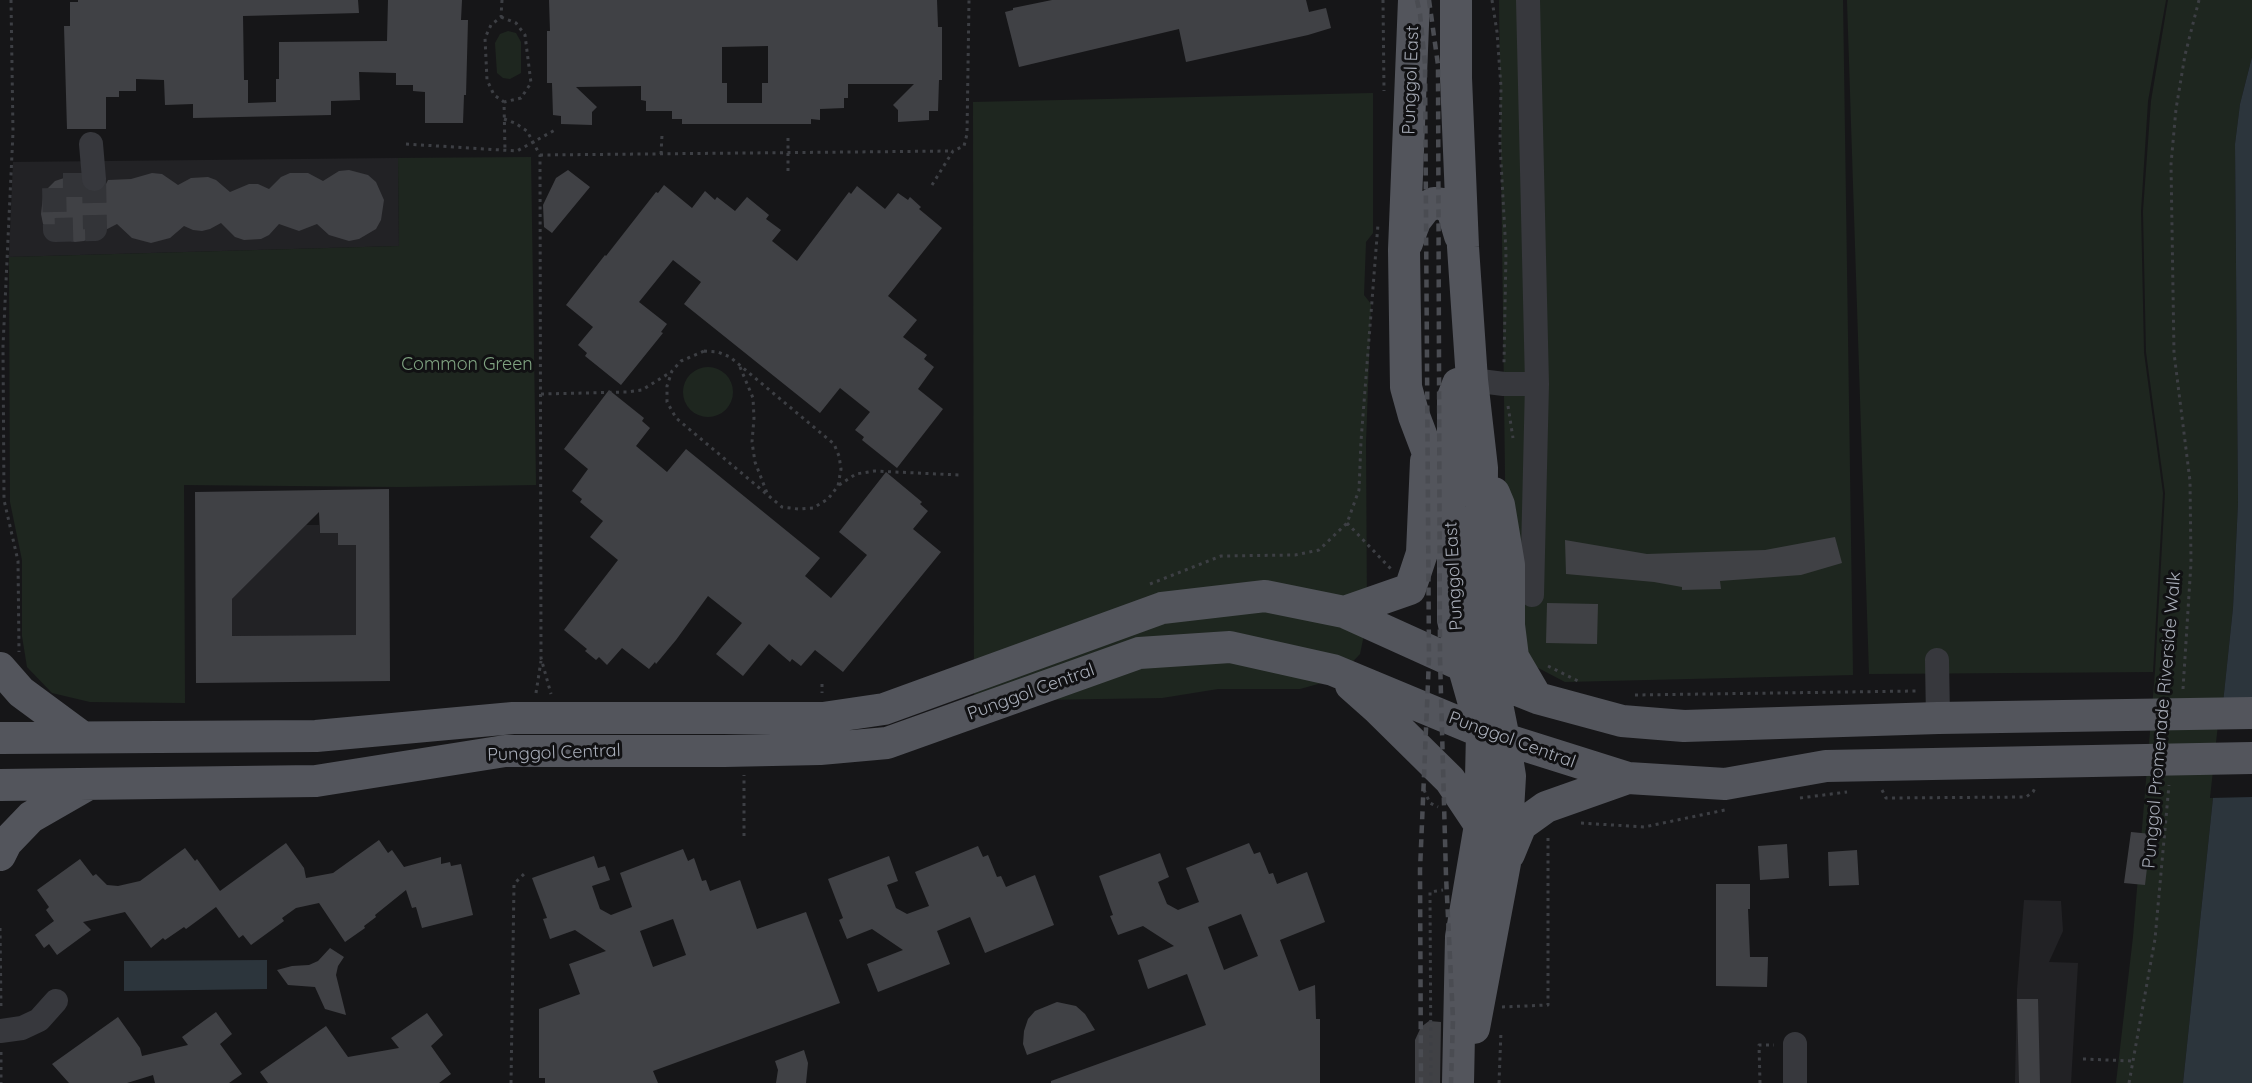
<!DOCTYPE html>
<style>
body{margin:0}
canvas{display:block;background:#161618}
</style>
<canvas width="2252" height="1083"></canvas>
<script>
const ctx = document.querySelector('canvas').getContext('2d');
ctx.lineJoin = 'round';
function paint(path, color) {
  ctx.fillStyle = color;
  ctx.fill(path, 'evenodd');
}
function shape(rows) {
  const path = new Path2D();
  for (const r of rows) {
    if (r.length === 3) {
      path.moveTo(r[0] + r[2], r[1]);
      path.arc(r[0], r[1], r[2], 0, 2 * Math.PI);
      continue;
    }
    path.moveTo(r[0], r[1]);
    for (let i = 2; i < r.length; i += 2) path.lineTo(r[i], r[i + 1]);
  }
  return path;
}
function stroke(path, color, width, dash) {
  ctx.strokeStyle = color;
  ctx.lineWidth = width;
  ctx.lineCap = dash ? 'butt' : 'round';
  ctx.setLineDash(dash || []);
  ctx.stroke(path);
}
function label(font, color, halo, rows, align = 'center') {
  ctx.font = font + ' Quicksand,sans-serif';
  ctx.lineWidth = 6;
  ctx.setLineDash([]);
  ctx.textBaseline = 'middle';
  ctx.strokeStyle = halo;
  ctx.fillStyle = color;
  for (const [text, x, y, turn = 0] of rows) {
    ctx.save();
    ctx.translate(x, y);
    ctx.rotate((+turn || 0) * Math.PI / 180);
    ctx.textAlign = isNaN(turn) ? turn : align;
    if (halo) ctx.strokeText(text, 0, 0);
    ctx.fillText(text, 0, 0);
    ctx.restore();
  }
}
const built = shape([
 [398,158,399,246,9,257,13,162],
 [306,525,319,525,320,533,338,533,338,545,356,545,356,635,232,636,232,599],
 [2024,900,2061,901,2063,931,2049,962,2078,963,2071,1083,2015,1083,2017,990]
]);
const green = shape([
 [1499,0,1843,0,1853,675,1565,682,1525,661,1507,631],
 [1847,0,2166,0,2148,101,2141,211,2144,353,2163,493,2153,672,1869,674],
 [2168,0,2252,0,2252,57,2240,104,2235,144,2238,503,2233,608,2183,1083,2116,1083,2133,937,2155,672,2165,493,2146,352,2143,211,2151,101],
 [508,31,516,33,521,42,521,73,510,79,503,78,497,73,495,43,500,34],
 [1373,93,1373,233,1366,242,1364,295,1371,304,1366,442,1367,620,1360,654,1336,679,1300,689,1218,689,1162,698,974,701,973,102],
 [531,157,536,485,400,487,184,485,185,703,90,702,52,693,27,667,22,636,22,560,10,502,9,257,399,246,398,158],
 [708,392,25]
]);
const water = shape([
 [2252,57,2252,1083,2183,1083,2233,608,2238,503,2235,144,2240,104],
 [267,960,267,989,124,991,124,961]
]);
const pier = shape([
 [2252,705,2252,797,2210,798,2220,706]
]);
const building = shape([
 [78,0,358,0,359,13,243,16,244,80,248,80,248,103,276,102,276,79,279,79,279,42,387,41,388,0,462,0,461,20,468,20,466,95,464,95,463,123,425,123,425,92,413,91,413,85,396,85,396,73,359,72,360,100,331,101,331,115,193,118,193,104,165,105,164,80,136,79,136,91,119,91,119,97,106,97,106,129,67,129,64,26,70,26,70,2,78,2],
 [549,0,937,0,938,27,942,27,942,80,939,80,938,111,929,111,929,120,898,122,898,110,893,105,914,84,848,84,848,98,844,98,844,108,820,109,820,120,811,119,811,124,682,124,682,119,672,119,672,111,646,111,646,101,641,100,641,86,576,87,597,107,592,112,592,125,561,124,561,116,553,115,552,83,547,83,547,31,550,31],
 [768,46,768,83,762,83,762,103,727,103,727,83,722,83,722,47],
 [1052,0,1306,0,1309,12,1326,8,1331,28,1308,35,1186,62,1179,29,1019,67,1005,12,1013,10,1013,8],
 [349,170,368,175,376,182,384,200,381,220,376,229,359,239,349,241,329,235,317,224,299,231,279,224,269,235,261,239,244,240,235,237,221,223,210,229,202,231,193,230,184,226,170,238,151,243,132,238,117,224,84,241,75,242,56,238,43,224,41,214,43,196,48,188,55,181,73,175,79,176,82,187,87,192,95,193,103,190,108,180,131,179,152,173,162,174,178,185,191,178,208,177,216,180,230,192,249,184,258,184,269,189,281,177,290,173,308,173,323,181,339,171],
 [568,170,590,187,552,233,544,227,543,205,556,178],
 [664,185,692,208,705,191,715,200,717,197,735,211,747,197,769,215,766,219,781,230,772,241,797,261,849,192,851,194,857,186,885,209,898,193,908,200,910,197,921,207,919,209,942,228,888,296,917,320,903,337,927,355,924,359,934,367,918,389,943,409,897,468,862,440,864,437,855,430,870,412,840,388,820,413,684,304,701,282,673,260,639,302,667,324,661,332,663,333,621,385,585,356,587,353,578,345,593,327,566,305,605,255,606,256,656,192,658,193],
 [609,390,644,418,642,421,650,428,636,446,667,472,686,449,820,558,805,576,831,598,867,555,839,532,886,472,922,502,920,504,928,511,913,529,941,552,843,672,815,650,801,666,792,659,790,662,769,644,743,676,716,654,742,623,708,596,676,640,656,664,655,662,649,669,622,648,607,665,599,657,596,660,585,651,587,649,564,630,618,560,590,537,603,521,580,502,582,499,572,491,588,469,564,449],
 [389,489,390,681,196,683,195,492],
 [319,512,320,533,338,533,338,545,356,545,356,635,232,636,232,599],
 [1835,537,1842,563,1801,575,1720,581,1721,589,1682,590,1682,587,1654,582,1566,574,1565,540,1647,554,1765,550],
 [1547,603,1598,604,1597,644,1546,643],
 [2131,832,2151,834,2145,885,2124,883],
 [379,840,388,853,392,850,404,867,441,857,441,864,450,862,451,866,461,864,473,915,422,928,416,907,412,908,406,890,375,915,376,917,364,926,365,928,345,942,319,903,296,908,282,918,284,921,251,945,243,935,239,938,216,907,186,929,184,927,165,940,163,938,151,948,125,912,83,922,91,930,57,955,49,944,44,948,35,935,54,921,46,910,49,907,37,890,80,859,93,876,96,874,107,885,118,886,140,881,185,848,195,861,197,859,220,891,286,843,304,868,306,878,333,873],
 [1249,843,1254,854,1260,852,1269,874,1273,873,1277,884,1307,872,1325,922,1280,940,1299,991,1315,985,1316,1019,1320,1019,1320,1083,1051,1083,1051,1081,1206,1025,1187,974,1148,989,1138,960,1174,946,1143,926,1118,935,1110,916,1113,915,1099,876,1160,853,1169,877,1158,882,1167,904,1178,910,1199,902,1186,868],
 [1241,914,1258,956,1224,970,1208,927],
 [1787,844,1789,878,1760,880,1758,846],
 [978,846,983,857,988,855,997,877,1001,876,1006,887,1035,875,1054,925,985,953,970,917,937,931,950,964,878,992,867,964,903,950,872,929,847,939,839,920,843,918,828,879,889,856,898,881,887,885,896,908,907,914,929,906,915,872],
 [683,849,688,861,694,858,702,881,706,880,710,891,740,880,757,929,806,912,840,1003,653,1071,658,1083,545,1083,545,1078,539,1078,539,1009,580,994,569,964,606,951,575,930,550,939,543,919,547,918,532,878,594,856,598,868,605,866,610,880,592,886,600,909,611,915,632,907,620,873],
 [673,919,686,955,653,967,640,931],
 [1857,850,1859,885,1829,886,1828,852],
 [1716,884,1750,884,1750,909,1748,909,1750,957,1768,957,1767,987,1716,986],
 [330,948,344,957,338,966,336,975,346,1015,325,1009,315,987,288,985,277,970,292,966,309,965,318,961],
 [2017,999,2038,999,2040,1083,2019,1083],
 [1057,1002,1076,1006,1085,1014,1095,1030,1027,1055,1023,1044,1024,1031,1028,1019,1035,1011],
 [216,1012,232,1034,220,1044,242,1074,229,1083,155,1083,153,1075,127,1083,69,1083,52,1064,118,1017,140,1048,142,1056,188,1045,182,1037],
 [427,1013,443,1035,431,1046,451,1074,439,1083,268,1083,260,1072,326,1026,348,1057,399,1048,391,1038],
 [1429,1021,1441,1022,1440,1083,1415,1083,1415,1040,1421,1027],
 [804,1050,808,1063,806,1083,776,1083,778,1070,775,1061]
]);
const minorTunnel = shape([
 [94,179,95,229,55,230,54,185,94,185]
]);
const path = shape([
 [11,0,13,132,3,346,4,500,18,561,19,652],
 [502,0,501,17,491,25,485,38,487,80,494,95,504,102,505,151],
 [1383,0,1384,91],
 [1492,0,1497,32,1501,87,1500,144,1506,252,1504,363],
 [501,17,516,23,525,35,531,83,521,98,504,102],
 [504,119,515,123,527,131,540,155,541,658,551,694],
 [788,138,788,172],
 [406,144,517,151,555,130],
 [661,154,662,135],
 [540,155,953,151],
 [932,185,953,151,964,146,967,134,969,0],
 [704,351,718,352,730,357,834,444,839,456,841,469,838,486,828,499,813,508,798,509,782,507,676,418,667,402,667,386,672,371,681,361,704,351],
 [740,367,753,398,754,418,752,442,755,462,767,493],
 [541,394,627,392,642,390,671,372],
 [1508,406,1513,438],
 [839,485,856,474,874,471,959,475],
 [1347,523,1391,569],
 [1150,584,1221,556,1295,555,1319,550,1347,523,1359,490,1361,441,1378,224],
 [1548,666,1580,682],
 [822,684,822,693],
 [2183,689,2191,563,2190,481,2174,353,2171,164,2176,109,2185,55,2199,0],
 [536,693,541,661],
 [1635,695,1916,691],
 [1424,790,1430,803,1438,807],
 [1882,790,1886,798,2026,797,2033,792,2036,786],
 [1800,798,1847,792],
 [1581,823,1644,827,1725,810],
 [744,836,744,775],
 [0,928,1,1009],
 [1502,1007,1548,1005,1548,836],
 [1,1052,1,1083],
 [2083,1059,2132,1061],
 [511,1083,514,884,527,871],
 [1431,1083,1430,892,1443,890],
 [1499,1083,1501,1031],
 [1760,1083,1759,1045,1774,1045],
 [2129,1083,2155,939,2169,785]
]);
const minor = shape([
 [1528,0,1537,384,1532,595],
 [91,144,94,179],
 [1472,380,1504,384,1537,384],
 [1937,660,1938,718],
 [0,1031,22,1028,39,1020,56,1001],
 [1795,1083,1795,1044]
]);
const major = shape([
 [1414,0,1404,250,1406,387,1414,416,1453,519,1453,620,1463,665,1482,732,1480,825,1461,937,1458,1083],
 [1456,0,1456,78,1463,247,1472,380,1482,468,1481,604,1483,635,1504,739,1510,776,1505,863,1474,1028],
 [1407,243,1415,221,1425,208,1434,203,1442,204,1452,209,1460,236],
 [1494,493,1499,505,1509,565,1509,625,1513,657,1537,698],
 [1453,497,1453,397,1458,384,1472,380],
 [1344,612,1410,589,1422,553,1426,461],
 [0,668,21,692,82,737],
 [1351,685,1378,709,1450,780,1480,825],
 [0,738,316,736,513,718,823,718,884,709,1162,608,1265,596,1344,612,1512,688,1537,698,1622,721,1684,726,1938,718,2252,713],
 [0,785,316,781,505,751,724,751,820,749,887,743,1139,653,1230,647,1333,670,1482,732,1628,778,1725,784,1826,766,2252,758],
 [1509,854,1521,825,1546,807,1628,778],
 [0,855,6,843,31,817,85,786]
]);
const rail = shape([
 [1417,0,1420,14,1425,64,1429,659,1420,870,1421,1083],
 [1429,0,1438,65,1440,658,1446,876,1453,1019,1451,1083]
]);
const streetNames = [
 ["Punggol East",1411,80,-88],
 ["Punggol East",1454,576,-93],
 ["Punggol Central",1031,692,-20],
 ["Punggol Promenade Riverside Walk",2162,720,-85],
 ["Punggol Central",1512,740,20],
 ["Punggol Central",554,753,-2]
];
const parkNames = [
 ["Common Green",467,365]
];
paint(built, '#222225');
paint(green, '#1e261f');
paint(water, '#2c353c');
paint(pier, '#161618');
paint(building, '#404145');
stroke(minorTunnel, '#333438', 24, [24, 12]);
stroke(path, '#3d3f44', 3, [3, 4.5]);
stroke(minor, '#37383d', 24);
stroke(major, '#53555c', 32);
stroke(rail, '#4a4c52', 4.5, [8, 6]);
label('18px', '#a8adb8', '#111113', streetNames);
label('18px', '#7fa381', '#111113', parkNames);
</script>
